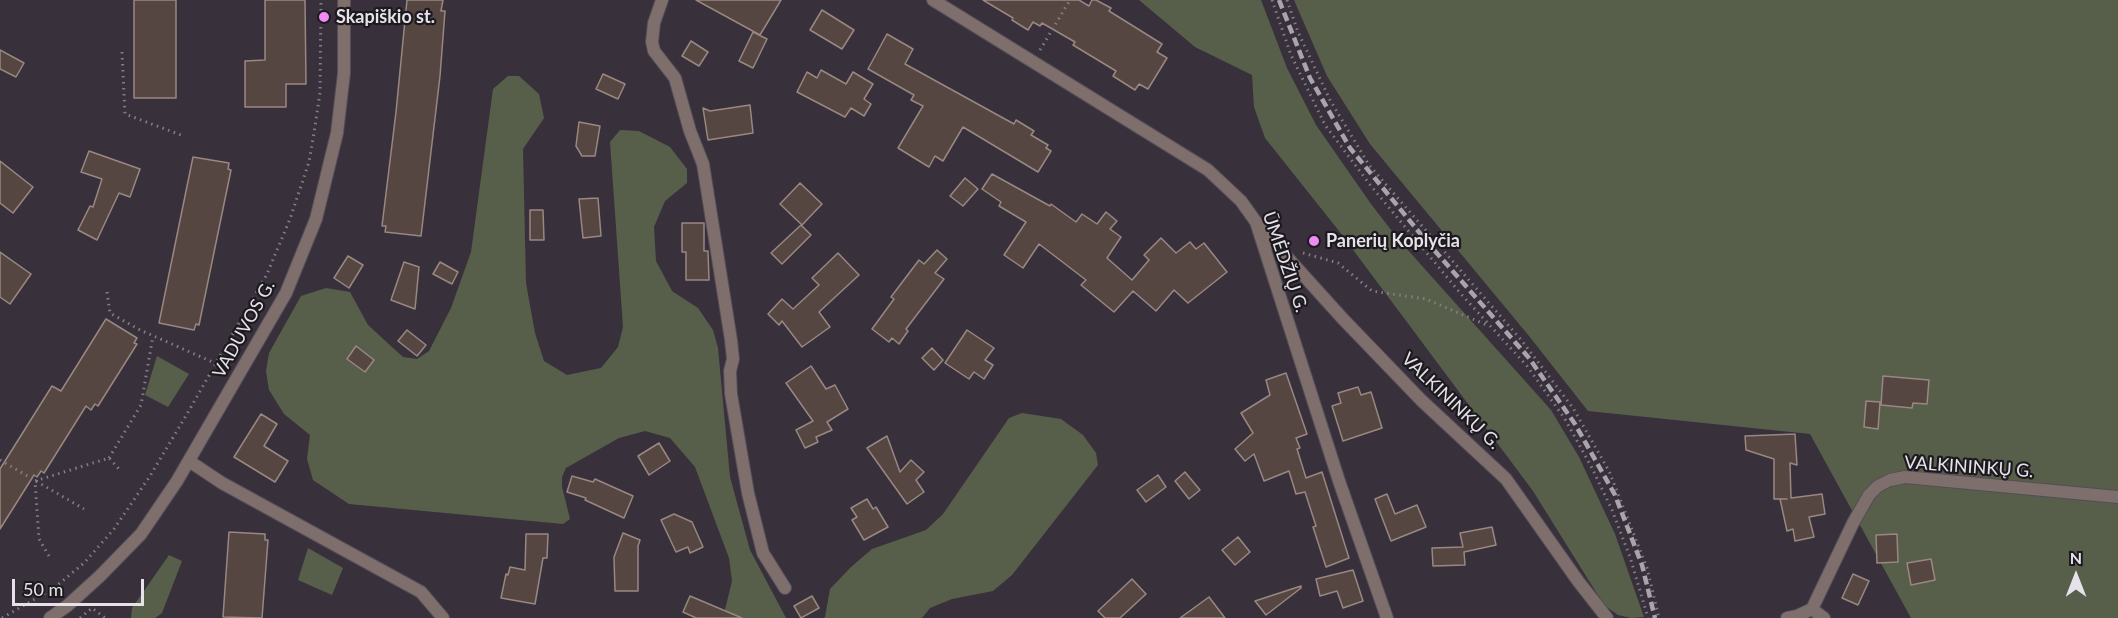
<!DOCTYPE html>
<meta charset="utf-8">
<style>
body{margin:0}
#map{position:relative;width:2118px;height:618px;overflow:hidden;background:#38313c;font-family:Lato,sans-serif}
canvas{display:block}
.north{position:absolute;left:2046px;top:546px;width:60px;height:60px;-webkit-text-stroke:4px #1d1a1f;paint-order:stroke;rotate:0deg;font-size:16px;font-weight:700;line-height:24px;text-align:center;color:#e7e2ea}
.north::after{content:'';display:block;margin:auto;width:21px;height:27px;background:#e7e2ea;clip-path:polygon(50% 0,100% 100%,50% 72%,0 100%)}
.scale{position:absolute;left:12px;top:579px;width:132px;height:27px;box-sizing:border-box;border:3px solid #e7e2ea;border-top:0;padding-left:8px;font-size:18px;line-height:21px;white-space:nowrap;color:#e7e2ea;-webkit-text-stroke:4px #1d1a1f;paint-order:stroke}
</style>
<div id="map">
<canvas width="2118" height="618"></canvas>
<div class="north">N</div>
<div class="scale">50 m</div>
</div>
<script>
const ctx = document.querySelector('canvas').getContext('2d');
ctx.lineJoin = 'round';
function paint(path, color) {
  ctx.fillStyle = color;
  ctx.fill(path, 'evenodd');
}
function shape(rows) {
  const path = new Path2D();
  for (const r of rows) {
    path.moveTo(r[0], r[1]);
    for (let i = 2; i < r.length; i += 2) path.lineTo(r[i], r[i + 1]);
  }
  return path;
}
function stroke(path, color, width, dash) {
  ctx.strokeStyle = color;
  ctx.lineWidth = width;
  ctx.lineCap = dash ? 'butt' : 'round';
  ctx.setLineDash(dash || []);
  ctx.stroke(path);
}
function label(font, color, halo, rows, align = 'center') {
  ctx.font = font + ' Lato,sans-serif';
  ctx.lineWidth = 4.5;
  ctx.setLineDash([]);
  ctx.textBaseline = 'middle';
  ctx.strokeStyle = halo;
  ctx.fillStyle = color;
  for (const [text, x, y, turn = 0] of rows) {
    ctx.save();
    ctx.translate(x, y);
    ctx.rotate((+turn || 0) * Math.PI / 180);
    ctx.textAlign = isNaN(turn) ? turn : align;
    if (halo) ctx.strokeText(text, 0, 0);
    ctx.fillText(text, 0, 0);
    ctx.restore();
  }
}
const green = shape([
 [1139,0,1261,0,1287,68,1316,125,1371,204,1398,239,1551,410,1579,457,1615,534,1644,617,1631,618,1618,615,1604,605,1533,491,1339,231,1265,138,1254,107,1252,75,1195,47],
 [1294,0,2118,0,2118,618,1911,618,1810,434,1588,411,1529,336,1370,144,1327,76],
 [508,76,519,76,539,94,544,118,523,149,526,283,535,333,544,361,567,375,601,368,618,347,623,327,610,142,620,130,639,131,670,147,687,169,687,183,665,201,654,227,656,261,672,291,698,308,713,330,718,348,730,477,750,550,786,618,723,618,732,581,729,558,695,467,670,438,645,431,619,438,566,468,562,477,562,487,570,519,563,524,349,504,313,480,307,459,310,435,284,414,269,390,266,371,269,353,301,296,326,288,350,292,368,325,403,357,417,359,429,351,451,308,471,252,493,89],
 [157,356,189,374,168,407,145,395],
 [1022,413,1061,419,1083,435,1096,453,1098,465,1012,575,993,591,952,599,930,608,922,618,823,618,825,617,830,589,851,567,872,549,926,530,943,514,1009,418],
 [308,548,343,568,332,595,298,580],
 [169,555,182,561,162,613,155,618,131,618,132,608]
]);
const building = shape([
 [134,0,176,0,176,98,134,98,134,0],
 [265,0,305,0,306,84,286,84,286,107,245,107,245,61,265,60,265,0],
 [407,0,443,0,441,11,445,11,440,76,421,236,385,232,386,226,382,226,396,112,407,0],
 [696,0,781,0,760,35,696,0],
 [983,0,1079,0,1089,6,1092,0,1096,0,1111,8,1109,11,1162,44,1157,52,1167,58,1148,89,1139,84,1135,90,1113,76,1116,71,1073,45,1075,42,1042,23,1040,26,1033,22,1028,30,1012,20,1013,18,983,0],
 [822,10,854,30,842,49,810,30,822,10],
 [753,32,767,39,753,68,739,61,753,32],
 [887,34,913,49,905,64,1014,124,1016,120,1034,131,1031,135,1048,145,1046,148,1051,151,1038,172,963,127,943,161,935,156,929,167,898,148,923,106,911,100,914,95,868,69,887,34],
 [691,41,708,52,699,66,682,56,691,41],
 [0,50,24,63,16,77,0,69,0,50],
 [821,70,846,84,853,72,873,84,864,99,871,104,864,116,851,108,845,117,797,92,807,72,817,78,821,70],
 [603,74,625,84,618,99,596,89,603,74],
 [750,105,753,133,708,140,703,108,710,111,750,105],
 [579,122,600,126,595,156,582,156,576,146,579,122],
 [89,151,140,169,130,197,119,193,97,240,78,230,90,206,93,207,102,179,81,172,89,151],
 [193,157,229,163,228,169,231,170,199,325,196,324,194,330,159,323,193,157],
 [0,161,33,187,13,213,0,203,0,161],
 [992,174,1050,206,1051,204,1076,222,1082,214,1097,224,1106,212,1117,221,1110,229,1121,237,1107,258,1132,280,1149,260,1144,255,1161,238,1176,253,1190,242,1196,249,1204,243,1227,272,1188,303,1174,290,1156,311,1133,291,1114,312,1081,285,1086,280,1039,244,1023,268,1004,255,1026,222,999,206,1001,202,982,189,992,174],
 [965,178,978,189,963,206,950,196,965,178],
 [800,183,822,204,802,225,780,204,800,183],
 [598,198,601,236,583,238,579,199,598,198],
 [530,210,543,210,544,240,530,240,530,210],
 [682,223,704,223,704,251,708,251,709,280,686,280,686,252,682,252,682,223],
 [801,225,811,235,782,264,771,253,801,225],
 [937,250,947,259,935,273,944,279,906,329,908,331,899,344,892,338,889,342,872,329,894,299,891,297,919,260,924,264,937,250],
 [0,252,31,274,10,304,0,297,0,252],
 [838,253,859,275,819,312,830,327,802,347,782,321,779,325,768,314,782,299,793,309,819,285,812,278,838,253],
 [348,256,363,265,349,288,334,278,348,256],
 [404,262,419,267,415,309,391,300,404,262],
 [440,262,458,272,452,284,433,274,440,262],
 [106,319,137,338,134,343,137,344,98,406,95,404,91,410,86,406,44,473,41,471,37,477,34,475,0,529,0,469,52,386,61,391,106,319],
 [407,330,426,345,417,356,398,341,407,330],
 [967,330,994,348,985,360,993,365,984,379,974,372,969,379,945,363,967,330],
 [356,346,374,360,365,372,347,359,356,346],
 [932,348,943,360,934,370,922,358,932,348],
 [811,366,826,389,835,385,848,409,827,422,832,430,816,437,818,442,805,448,796,430,813,421,786,383,811,366],
 [1286,373,1307,434,1296,438,1300,448,1297,449,1306,478,1322,472,1349,558,1326,567,1313,527,1316,526,1305,492,1296,494,1289,471,1264,481,1254,454,1245,461,1235,449,1253,433,1241,413,1270,395,1266,380,1286,373],
 [1883,376,1929,380,1927,404,1913,403,1912,408,1881,405,1883,376],
 [1358,387,1361,395,1371,392,1382,428,1343,441,1332,406,1341,403,1338,393,1358,387],
 [1866,401,1880,402,1878,429,1864,427,1866,401],
 [261,414,277,424,264,446,288,461,275,482,234,457,261,414],
 [1795,434,1797,465,1790,463,1791,498,1822,494,1825,514,1809,517,1814,537,1795,541,1793,529,1787,531,1780,499,1787,499,1774,499,1774,459,1746,450,1745,436,1795,434],
 [887,436,900,472,911,460,924,472,916,480,924,492,907,504,867,448,887,436],
 [659,443,670,461,649,475,638,456,659,443],
 [1185,472,1200,490,1189,499,1175,481,1185,472],
 [1158,475,1166,487,1146,502,1137,490,1158,475],
 [572,476,593,482,595,479,633,496,624,518,585,500,586,498,567,492,572,476],
 [1387,494,1395,514,1417,505,1426,527,1391,541,1375,499,1387,494],
 [867,499,873,509,876,507,888,527,864,540,852,520,857,517,851,508,867,499],
 [674,514,692,522,703,547,690,553,688,547,676,552,661,520,674,514],
 [1492,527,1496,545,1464,552,1465,565,1433,566,1432,548,1463,547,1460,533,1492,527],
 [229,532,265,534,265,540,268,540,262,618,223,617,229,532],
 [623,533,640,540,638,546,638,591,615,591,614,557,623,533],
 [526,534,548,534,547,558,543,558,535,604,501,598,506,574,508,575,510,567,525,570,526,534],
 [1897,534,1898,562,1877,563,1876,535,1897,534],
 [1238,537,1250,552,1235,565,1222,550,1238,537],
 [1931,559,1935,580,1911,585,1907,563,1931,559],
 [1353,570,1363,601,1343,608,1337,591,1320,596,1316,579,1353,570],
 [1853,574,1869,581,1858,605,1842,598,1853,574],
 [1132,579,1146,594,1120,618,1105,618,1098,611,1132,579],
 [1301,586,1301,588,1266,615,1255,601,1301,586],
 [690,596,742,618,696,618,683,612,690,596],
 [812,596,819,608,801,618,794,606,812,596],
 [1209,597,1225,618,1180,618,1209,597]
]);
const path = shape([
 [1272,0,1291,55,1325,125,1371,186,1461,294,1527,366,1565,419,1592,468,1612,510,1630,557,1648,618],
 [1287,0,1298,32,1330,100,1369,165,1522,341,1573,408,1609,471,1647,568,1659,618],
 [1040,50,1070,0],
 [122,52,125,114,181,135],
 [1303,253,1338,263,1372,291,1426,299,1489,326],
 [107,292,110,313,138,329,217,364],
 [109,458,141,405,153,336],
 [0,460,84,509],
 [49,556,39,539,35,481,109,458,119,469],
 [2,618,54,588,84,563,114,529,150,476,187,414,267,274,290,219,309,162,314,133,320,93,321,0],
 [80,618,92,608,105,618]
]);
const street = shape([
 [662,0,654,23,652,42,654,51,675,78,690,131,703,164,731,340,733,359,730,371,731,394,748,493,763,553,785,588],
 [933,0,1208,170,1241,201,1256,222,1339,481,1387,618],
 [1258,225,1343,319,1421,400,1506,479,1578,581,1607,618],
 [189,461,222,483,421,592,443,618],
 [1812,609,1824,618],
 [50,618,67,606,100,576,141,534,177,481,286,293,316,219,337,133,344,73,344,0],
 [1787,618,1797,616,1812,609,1853,523,1869,495,1878,486,1890,480,1905,477,2118,497]
]);
const rail = shape([
 [1279,0,1310,78,1350,148,1428,243,1529,358,1575,424,1615,495,1642,565,1655,618]
]);
const markers = [
 [324,17,6,"#f08bf6"],
 [1314,241,6,"#f08bf6"]
];
const poiNames = [
 ["Skapiškio st.",336,17],
 ["Panerių Koplyčia",1326,241]
];
const streetNames = [
 ["ŪMĖDŽIŲ G.",1285,262,71],
 ["VADUVOS G.",244,329,-61],
 ["VALKININKŲ G.",1451,401,44],
 ["VALKININKŲ G.",1969,467,4]
];
paint(green, '#575f4b');
paint(building, '#554641');
stroke(building, '#998882', 1.5);
stroke(street, '#544d58', 14);
stroke(path, '#847e87', 3, [1.5, 4.5]);
stroke(street, '#7e6e6c', 12);
stroke(rail, '#aaa4ad', 4.5, [9, 4.5]);
for (const [x, y, r, color] of markers) {
  const dot = new Path2D();
  dot.arc(x, y, r, 0, 2 * Math.PI);
  ctx.fillStyle = color;
  ctx.fill(dot);
  stroke(dot, '#1d1a1f', 2);
}
label('bold 18px', '#e7e2ea', '#1d1a1f', poiNames, 'left');
label('18px', '#e7e2ea', '#1d1a1f', streetNames);
</script>
